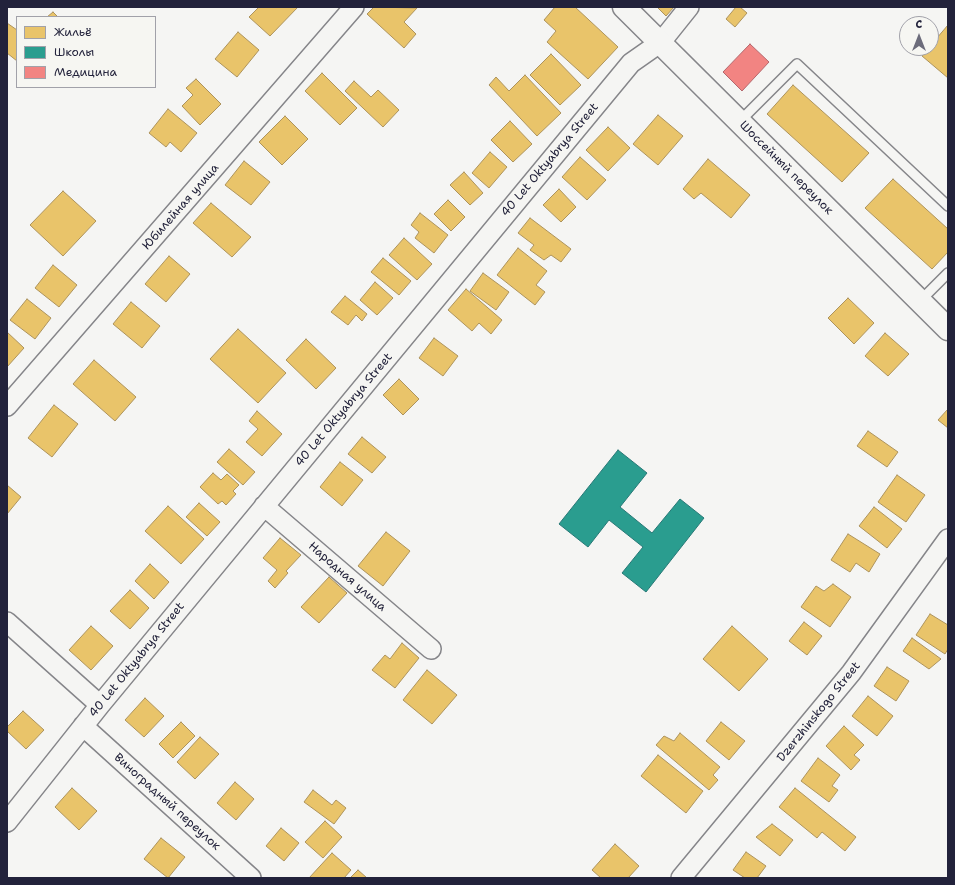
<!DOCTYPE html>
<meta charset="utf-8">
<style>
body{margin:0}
#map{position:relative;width:955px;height:885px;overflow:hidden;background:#f5f5f3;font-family:"Shantell Sans",sans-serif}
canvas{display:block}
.frame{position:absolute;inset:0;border:8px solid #22223b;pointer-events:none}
.legend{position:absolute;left:16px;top:16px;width:140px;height:72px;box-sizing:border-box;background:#f6f6f2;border:1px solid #a1a1a9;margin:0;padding:5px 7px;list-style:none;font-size:12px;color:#22223b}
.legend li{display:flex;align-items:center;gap:8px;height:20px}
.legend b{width:20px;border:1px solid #a1a1a9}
.north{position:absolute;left:899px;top:16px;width:40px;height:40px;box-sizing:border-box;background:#f6f6f2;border:1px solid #a1a1a9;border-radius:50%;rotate:0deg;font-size:11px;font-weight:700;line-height:16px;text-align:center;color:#22223b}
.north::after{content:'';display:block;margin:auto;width:14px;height:18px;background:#6c6c7b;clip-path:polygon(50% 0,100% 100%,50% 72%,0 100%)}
</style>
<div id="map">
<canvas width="955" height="885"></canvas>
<div class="frame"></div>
<ul class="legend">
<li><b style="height:11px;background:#e9c46a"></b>Жильё</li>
<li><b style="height:11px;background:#2a9d8f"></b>Школы</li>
<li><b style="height:11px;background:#f28482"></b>Медицина</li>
</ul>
<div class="north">С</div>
</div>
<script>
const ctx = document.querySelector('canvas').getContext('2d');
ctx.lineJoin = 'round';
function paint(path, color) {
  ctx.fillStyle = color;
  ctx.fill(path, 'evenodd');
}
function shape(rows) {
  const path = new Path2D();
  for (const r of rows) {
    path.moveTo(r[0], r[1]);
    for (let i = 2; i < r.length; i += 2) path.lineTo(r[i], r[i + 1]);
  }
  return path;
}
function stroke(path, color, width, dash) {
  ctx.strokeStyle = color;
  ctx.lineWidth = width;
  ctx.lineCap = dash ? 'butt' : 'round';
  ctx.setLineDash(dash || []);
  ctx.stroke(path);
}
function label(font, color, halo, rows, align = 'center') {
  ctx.font = font + ' "Shantell Sans",sans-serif';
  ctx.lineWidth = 4;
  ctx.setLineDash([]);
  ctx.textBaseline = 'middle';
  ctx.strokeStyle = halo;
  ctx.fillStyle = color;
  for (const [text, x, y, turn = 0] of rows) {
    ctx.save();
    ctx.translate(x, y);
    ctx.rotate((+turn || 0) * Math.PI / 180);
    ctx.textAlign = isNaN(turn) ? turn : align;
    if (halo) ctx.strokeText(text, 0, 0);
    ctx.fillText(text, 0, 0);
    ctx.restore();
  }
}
const homes = shape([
 [259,7,298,7,270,36,249,17,259,7],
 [374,7,417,8,404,22,416,34,404,48,367,14,374,7],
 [555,7,575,7,618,47,588,79,547,42,556,31,544,20,555,7],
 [657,7,674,7,666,16,657,7],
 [736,7,740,7,747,13,735,27,726,19,736,7],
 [53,12,58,17,47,17,53,12],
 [7,23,17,30,17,61,7,53,7,23],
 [948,25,948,78,922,56,929,48,931,48,931,45,948,25],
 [238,32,259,50,237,77,215,59,238,32],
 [551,54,581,85,560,105,530,75,551,54],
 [322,73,357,108,340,125,305,91,322,73],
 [525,75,561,113,537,136,489,85,496,77,509,91,525,75],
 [196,79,221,104,200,125,182,106,193,95,186,88,196,79],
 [354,81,371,97,378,90,399,110,383,127,345,91,354,81],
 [793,85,869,153,842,182,767,114,793,85],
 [168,109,197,133,181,152,170,142,166,147,149,133,168,109],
 [658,115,683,136,658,165,633,144,658,115],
 [285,116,308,139,282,165,259,142,285,116],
 [510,121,532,144,513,162,491,140,510,121],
 [608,127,630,148,608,171,586,150,608,127],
 [490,152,507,167,489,188,472,173,490,152],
 [580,157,606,180,587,200,562,177,580,157],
 [708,159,750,195,731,218,701,193,694,199,683,189,708,159],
 [244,161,270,182,251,205,225,185,244,161],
 [464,172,483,193,470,205,450,185,464,172],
 [893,179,948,229,948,252,932,269,865,208,893,179],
 [559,189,576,207,561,222,543,205,559,189],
 [63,191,96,221,63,256,30,225,63,191],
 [448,200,465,217,451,231,434,214,448,200],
 [211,203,251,237,232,257,193,223,211,203],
 [420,213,448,235,434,253,415,238,419,232,411,225,420,213],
 [530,218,571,249,561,262,551,255,544,260,530,250,534,245,518,233,530,218],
 [404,238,432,264,417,280,389,255,404,238],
 [518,248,547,271,536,285,545,292,535,305,497,275,518,248],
 [169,256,190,274,166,302,145,284,169,256],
 [383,258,411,281,399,295,371,272,383,258],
 [53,265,77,285,59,307,35,288,53,265],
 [483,273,509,292,496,310,470,291,483,273],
 [375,282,393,298,377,315,360,300,375,282],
 [466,289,502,320,491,334,479,323,472,331,448,310,466,289],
 [345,296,367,314,362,321,356,315,348,325,331,312,345,296],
 [848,298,874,323,854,344,828,318,848,298],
 [27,299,51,318,35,339,10,320,27,299],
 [131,302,160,326,142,348,113,324,131,302],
 [238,329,286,373,258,403,210,359,238,329],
 [7,332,24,348,7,367,7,332],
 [885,333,909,354,888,376,865,356,885,333],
 [434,338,458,356,443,376,419,358,434,338],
 [306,339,336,368,316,389,286,360,306,339],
 [94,360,136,397,115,421,73,384,94,360],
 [399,379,419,399,403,415,383,395,399,379],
 [54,405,78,424,52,457,28,438,54,405],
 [948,409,948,428,938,420,948,409],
 [257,411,282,434,262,456,246,442,258,429,249,421,257,411],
 [868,431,898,452,887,467,857,446,868,431],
 [362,437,386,457,372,473,348,454,362,437],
 [229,449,255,472,243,485,217,462,229,449],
 [340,462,363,480,342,506,320,487,340,462],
 [213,473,221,480,227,474,239,485,233,491,236,494,226,505,222,501,218,504,200,487,213,473],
 [897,475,925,495,906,522,878,502,897,475],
 [7,485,21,497,7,514,7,485],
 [199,503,220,522,207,536,186,517,199,503],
 [168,506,204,539,181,564,145,531,168,506],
 [874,507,902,529,887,548,859,526,874,507],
 [386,532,410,551,383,586,358,566,386,532],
 [848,534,880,554,869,572,856,563,850,572,831,560,848,534],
 [280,538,301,555,286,571,288,573,275,588,268,581,277,570,263,558,280,538],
 [150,564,169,582,154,599,135,581,150,564],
 [329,577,347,593,319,623,301,607,329,577],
 [833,584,851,597,830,627,801,607,816,586,824,591,833,584],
 [130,590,149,608,130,629,110,611,130,590],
 [930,614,948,625,948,649,945,654,916,635,930,614],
 [804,622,822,636,807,655,789,641,804,622],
 [91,626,113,646,91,670,69,650,91,626],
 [732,626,768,659,739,691,703,659,732,626],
 [912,638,941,659,929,669,903,651,912,638],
 [402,643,419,658,395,688,372,670,385,655,390,659,402,643],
 [887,667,909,681,896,701,874,686,887,667],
 [427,670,457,695,432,724,403,700,427,670],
 [868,696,893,716,877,736,852,716,868,696],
 [145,698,164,716,144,737,125,720,145,698],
 [23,711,44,730,26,749,7,731,7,727,23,711],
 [181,722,195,736,173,758,159,744,181,722],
 [721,722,745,741,729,760,706,741,721,722],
 [844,726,864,745,854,755,860,760,851,770,826,746,844,726],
 [680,733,720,767,713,775,718,780,709,790,656,745,664,736,674,741,680,733],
 [200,737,219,754,195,779,177,762,200,737],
 [658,755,703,791,686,813,641,776,658,755],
 [818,758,840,775,832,786,838,790,829,802,801,781,818,758],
 [235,782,254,799,236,820,217,803,235,782],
 [72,788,97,811,79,830,55,807,72,788],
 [795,788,856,837,845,851,822,832,817,838,779,807,795,788],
 [313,790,332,805,336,800,346,808,334,824,304,802,313,790],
 [325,821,342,837,323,858,305,842,325,821],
 [772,824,793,840,780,856,756,837,772,824],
 [281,828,299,843,284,861,266,846,281,828],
 [161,838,185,857,168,878,144,859,161,838],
 [615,844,639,866,628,878,601,878,592,870,615,844],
 [746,852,766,866,757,878,745,878,733,870,746,852],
 [332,853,351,870,344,878,309,878,332,853],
 [358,870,367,878,350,878,358,870]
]);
const schools = shape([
 [618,450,647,473,620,507,652,533,680,499,704,518,646,592,622,573,643,547,609,520,588,547,559,524,618,450]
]);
const health = shape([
 [750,44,769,62,742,91,723,72,750,44]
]);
const lane = shape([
 [740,121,797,64,948,206],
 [920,301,948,273]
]);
const street = shape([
 [7,406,354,7],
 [264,506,431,649],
 [7,622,100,705],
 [83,726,251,878],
 [7,822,100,705,631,63,661,42,689,7],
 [681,878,851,673,948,539]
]);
const secondary = shape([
 [624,7,948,329]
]);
const streetNames = [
 ["40 Let Oktyabrya Street",550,160,-50],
 ["Шоссейный переулок",786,168,45],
 ["Юбилейная улица",181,207,-49],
 ["40 Let Oktyabrya Street",344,410,-50],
 ["Народная улица",347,577,41],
 ["40 Let Oktyabrya Street",137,660,-51],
 ["Dzerzhinskogo Street",819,712,-51],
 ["Виноградный переулок",167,802,42]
];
paint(homes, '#e9c46a');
stroke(homes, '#ad935c', 1);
paint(schools, '#2a9d8f');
stroke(schools, '#287876', 1);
paint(health, '#f28482');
stroke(health, '#b4676d', 1);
stroke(lane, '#858589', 12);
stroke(street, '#858589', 22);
stroke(secondary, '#858589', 25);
stroke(lane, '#f5f5f3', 9);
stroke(street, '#f5f5f3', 19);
stroke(secondary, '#f5f5f3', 22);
label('12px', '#22223b', '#f6f6f2', streetNames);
</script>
